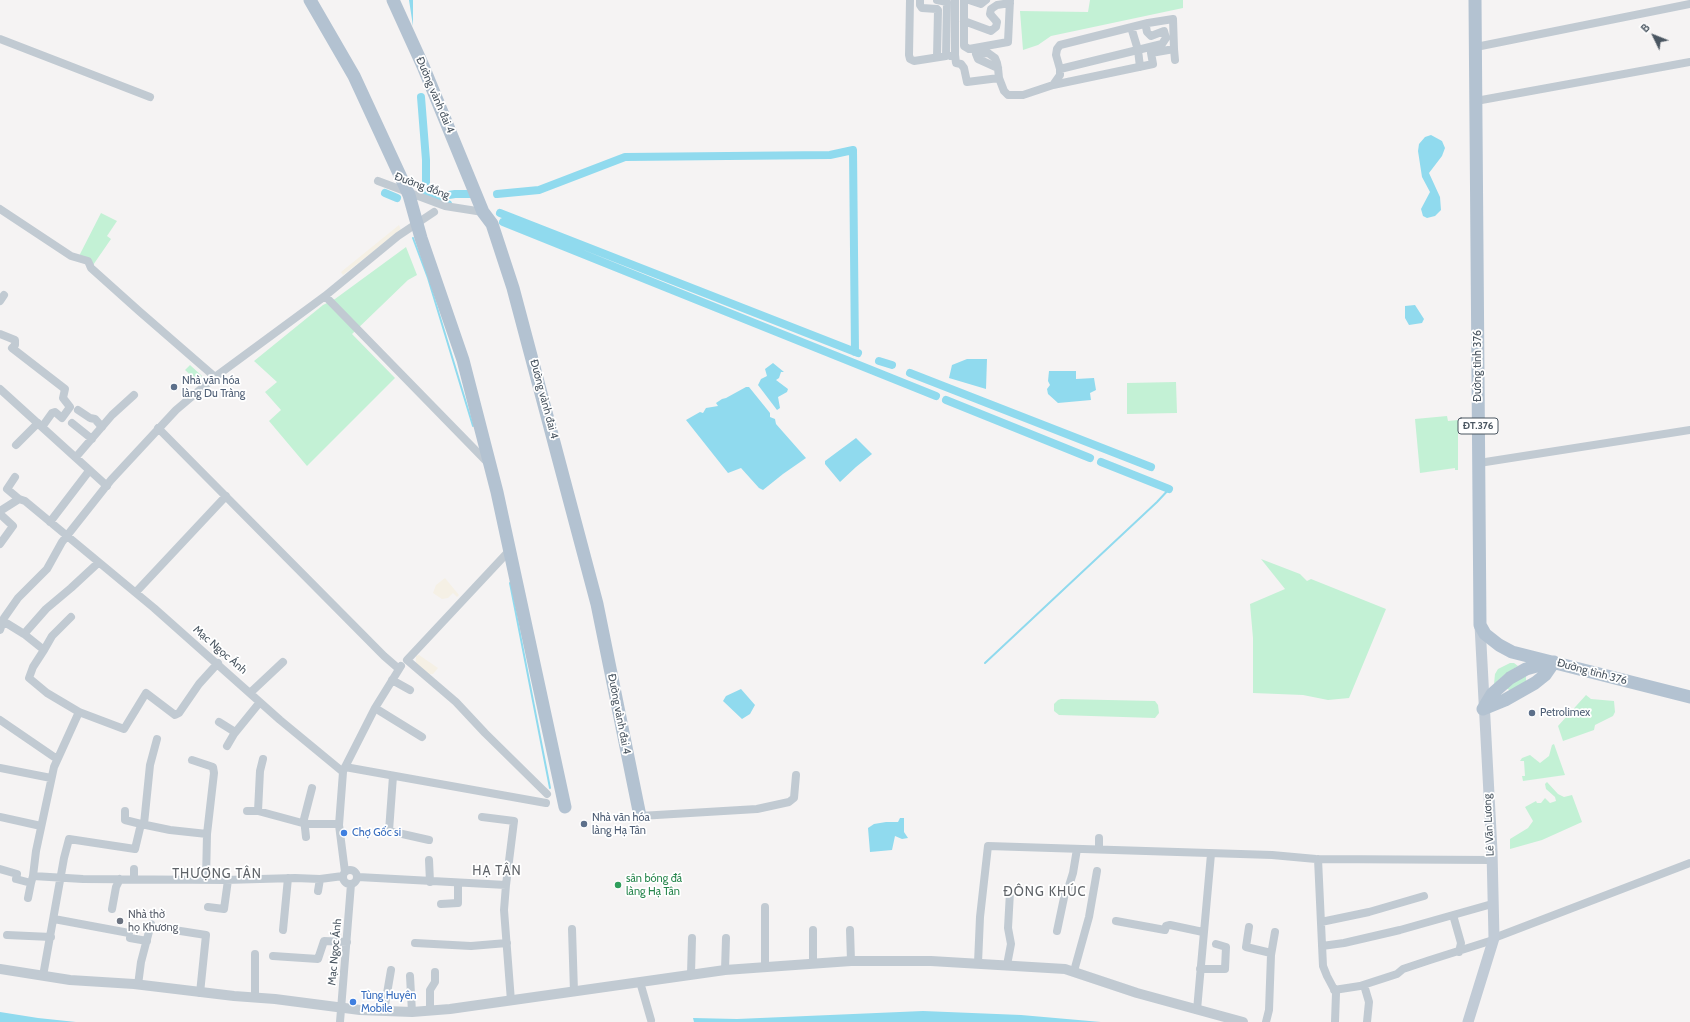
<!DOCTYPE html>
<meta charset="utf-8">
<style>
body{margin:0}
#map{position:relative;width:1690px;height:1022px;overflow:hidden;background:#f5f3f3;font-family:Cabin,sans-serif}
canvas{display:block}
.north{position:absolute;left:1634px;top:16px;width:40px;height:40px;-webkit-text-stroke:3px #fff;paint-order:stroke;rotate:313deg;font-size:11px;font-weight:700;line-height:16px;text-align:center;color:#4a5661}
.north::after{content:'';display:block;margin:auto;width:14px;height:18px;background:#4a5661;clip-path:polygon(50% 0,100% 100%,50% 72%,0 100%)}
</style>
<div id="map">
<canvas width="1690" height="1022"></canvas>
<div class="north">B</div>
</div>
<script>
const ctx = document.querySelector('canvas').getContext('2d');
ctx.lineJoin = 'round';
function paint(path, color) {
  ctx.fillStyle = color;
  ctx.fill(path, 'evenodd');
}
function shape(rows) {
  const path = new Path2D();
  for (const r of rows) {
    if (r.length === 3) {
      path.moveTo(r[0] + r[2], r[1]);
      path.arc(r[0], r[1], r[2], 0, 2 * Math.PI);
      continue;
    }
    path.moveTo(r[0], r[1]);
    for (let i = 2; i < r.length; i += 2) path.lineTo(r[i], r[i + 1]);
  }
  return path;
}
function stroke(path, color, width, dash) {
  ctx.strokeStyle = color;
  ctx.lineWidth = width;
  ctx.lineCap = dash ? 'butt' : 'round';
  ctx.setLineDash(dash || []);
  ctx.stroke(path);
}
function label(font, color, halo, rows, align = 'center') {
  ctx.font = font + ' Cabin,sans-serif';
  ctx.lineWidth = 3.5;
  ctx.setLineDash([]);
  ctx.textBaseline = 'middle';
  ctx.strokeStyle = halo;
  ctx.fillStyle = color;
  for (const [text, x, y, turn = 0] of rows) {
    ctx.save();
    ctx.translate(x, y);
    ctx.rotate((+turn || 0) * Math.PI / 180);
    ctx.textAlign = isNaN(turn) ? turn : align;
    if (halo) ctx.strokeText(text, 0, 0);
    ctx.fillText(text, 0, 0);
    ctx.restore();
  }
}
const green = shape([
 [1090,0,1183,0,1183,8,1051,36,1038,45,1023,50,1020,11,1088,12],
 [101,213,117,221,107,236,111,239,91,268,78,258],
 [406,247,417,275,408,280,352,334,395,378,307,466,269,421,281,410,265,392,277,382,254,361,323,305,335,299],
 [190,365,202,376,197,381,185,370],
 [1176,382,1177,413,1127,414,1127,383],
 [1447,416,1448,421,1458,420,1458,470,1455,470,1455,468,1420,473,1415,419],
 [1261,559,1300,574,1307,581,1311,579,1386,609,1349,698,1328,700,1303,695,1253,693,1253,638,1250,604,1285,589],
 [1510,663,1514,663,1518,666,1504,675,1494,684,1495,674,1498,669],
 [1526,676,1526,681,1511,691,1506,688,1510,683],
 [1586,695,1591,699,1614,701,1615,712,1613,716,1595,725,1594,730,1563,741,1558,726],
 [1061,699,1155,701,1158,705,1159,713,1155,718,1059,715,1054,711,1054,704,1058,700],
 [1554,744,1565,775,1523,781,1522,776,1525,776,1524,761,1520,761,1522,758,1530,755,1540,763,1549,756,1552,745],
 [1547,782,1558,794,1564,797,1572,795,1582,822,1542,840,1510,849,1510,839,1528,828,1533,821,1525,807,1536,801,1537,803,1541,803,1545,798,1550,803,1556,801,1555,797,1546,789,1545,784]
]);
const sand = shape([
 [399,225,401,230,343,275,341,272],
 [445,578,459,595,457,597,453,593,448,598,442,599,433,593,436,585],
 [419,655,438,668,433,674,428,674,416,664,416,656]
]);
const water = shape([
 [409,0,413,0,413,26],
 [1431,135,1442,141,1445,148,1442,156,1429,173,1440,197,1441,210,1435,216,1427,218,1423,216,1421,209,1430,192,1422,177,1418,151,1419,144,1425,137],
 [1415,305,1424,319,1422,323,1409,325,1405,318,1405,306],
 [967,359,987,359,986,389,949,378,952,365],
 [773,363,784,372,781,372,779,378,776,380,788,389,787,392,778,397,780,408,777,410,758,385,761,379,767,376,765,369],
 [1049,371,1076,371,1076,379,1094,378,1096,390,1090,393,1091,400,1058,403,1048,394,1047,389,1050,385,1048,381],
 [746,387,749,387,770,413,770,417,775,419,776,424,806,458,783,474,763,490,759,488,741,468,728,473,686,420,700,412,703,413,706,408,718,406,716,403,722,399,726,398],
 [856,438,872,454,856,467,840,482,825,464,825,461],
 [741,689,755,705,750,714,742,719,723,701,726,696],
 [900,818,904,818,904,832,908,838,902,839,895,836,892,850,870,852,868,828,874,824,886,822,898,822],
 [923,1011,1021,1015,1101,1022,694,1022,693,1018,737,1019],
 [0,1012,38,1018,76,1022,0,1022]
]);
const stream = shape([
 [413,238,428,278,473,426],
 [510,583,550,788],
 [985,663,1157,502,1171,487]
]);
const canal = shape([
 [421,97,426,160,426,197],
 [385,193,397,198],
 [497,194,539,190,625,157,830,155,853,150,855,352],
 [424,196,437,197,442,202,448,204],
 [437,197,455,194,470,194],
 [500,213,858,353],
 [503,222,936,396],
 [879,361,892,365],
 [910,373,1151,467],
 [946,400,1090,458],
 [1101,462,1169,489]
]);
const minor = shape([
 [910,0,909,55,910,59,914,61,946,56,947,2,937,0],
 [920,0,920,5,922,8,937,9,938,10,937,57],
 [964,0,964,46,969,49,1008,42,1010,0],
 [969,0,981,4,986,0],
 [964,21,991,31,996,27,997,22,990,14,991,9,997,5,1010,3],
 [1131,27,1138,50,1140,67],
 [0,39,150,97],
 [1476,47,1690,4],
 [1174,49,1175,60],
 [955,55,956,63,961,64,964,68,967,82,999,78,1004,91,1008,95,1023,95,1053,85,1060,75,1060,69,1162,44,1166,38,1164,31,1151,36,1147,32,1146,27,1148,23,1173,19,1174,49,1151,53,1153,64,1053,85],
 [951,56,955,55,955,0],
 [998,68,978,59,976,54,988,53,995,58,997,63,998,68,999,78],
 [1060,69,1056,55,1057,49,1060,45,1148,23],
 [1476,101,1690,62],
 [378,181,445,206,483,212],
 [0,209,71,256,88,261,91,268,139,311,215,377],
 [325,296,488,463],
 [0,301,4,295],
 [0,334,15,340,15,345,12,348,65,389,63,398,70,407,62,418,55,412,52,413,42,427],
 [0,389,107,486],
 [78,410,90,418,95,419,102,427],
 [72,423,92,439],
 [158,428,384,656,399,669],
 [16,445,38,423],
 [76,457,112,415,134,395],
 [1479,463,1690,430],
 [15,477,7,489,19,499],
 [0,511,19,499,25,501,154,608,280,720,343,772,339,825,345,872],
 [0,514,13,526,0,544],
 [50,522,89,471],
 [509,551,407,660,456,702,485,733,547,794],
 [136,592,226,496],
 [3,621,24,634],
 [0,630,4,618,18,598,47,569,62,542,111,480,176,410,215,377,325,296,398,236,434,212],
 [44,650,52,636,71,617],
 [218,663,199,684,179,713,175,715,146,693,124,729,79,712,54,767,36,851,33,876,83,879,225,880,295,878,320,879,343,876],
 [392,680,410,690],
 [250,693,283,662],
 [375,708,422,737],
 [79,712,47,693,29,678,33,667,44,650,24,634,46,609,71,588,98,563],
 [0,720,57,759],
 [219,722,235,732],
 [227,746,234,734,260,702],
 [263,759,260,771,258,811,306,824,339,824],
 [192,760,213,767,214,773,207,834],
 [345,767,546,803],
 [0,768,51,778],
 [343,771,375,708,401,666],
 [393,776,389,831,429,840],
 [125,811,125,820,141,824],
 [247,811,258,811],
 [640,816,757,809,789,802,794,798,796,775],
 [0,817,41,826],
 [482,817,514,821,506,885],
 [144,824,150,765,157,739],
 [306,837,304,819,312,788],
 [1099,838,1099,849],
 [1318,859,1323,966,1327,976,1336,993,1335,1022],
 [429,860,430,882],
 [0,869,17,874,16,879,31,883,33,876],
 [134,869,134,879],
 [350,877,7],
 [358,877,506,885,504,910,511,1001],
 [318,891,320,879],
 [28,898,31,883],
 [441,904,458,903,458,884],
 [208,907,224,909,228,880],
 [112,909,116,887,120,879],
 [1453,915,1461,943,1459,952],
 [54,919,129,933],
 [1116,921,1165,930,1166,926,1170,925,1203,932],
 [1321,922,1369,912,1424,896],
 [1249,927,1246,947,1271,953],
 [572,929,574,992],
 [174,930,206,935,200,993],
 [283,930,288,878],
 [850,930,851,961],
 [1057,931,1065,893,1068,889,1073,873,1077,849],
 [7,935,51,937],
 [130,938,147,941],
 [1494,938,1690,863],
 [415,943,471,946,507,943],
 [1322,946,1344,943,1400,930,1492,904],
 [255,954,255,997],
 [273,956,318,959,324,941,347,942],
 [978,963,980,917,988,846,1272,855,1316,859,1491,860],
 [813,964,813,930],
 [1007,965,1011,944,1008,928,1010,892],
 [765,967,765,907],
 [1200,969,1225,969,1226,947,1216,944],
 [725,970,726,938],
 [1074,971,1089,917,1097,871],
 [691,974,692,938],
 [43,976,64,858,69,839,135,849,141,824,170,830,207,834,206,880],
 [410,976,412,1012],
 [640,982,651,1020],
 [138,985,141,962,151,924],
 [1364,985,1369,1002,1367,1022],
 [1334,990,1360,986,1397,974,1403,969,1430,960,1493,940],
 [1197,1010,1211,854],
 [384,1011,391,970],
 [430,1011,430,990,435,982,435,972],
 [340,1022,351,884],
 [1266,1022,1269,1010,1271,955,1275,932]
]);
const tertiary = shape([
 [0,969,70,980,134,984,234,996,275,999,360,1010,412,1012,450,1009,725,970,851,961,931,961,1065,969,1137,993,1243,1022]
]);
const secondary = shape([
 [1468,1022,1494,938,1492,851,1480,625]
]);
const primary = shape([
 [310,0,354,76,409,195,421,238,463,360,497,492,565,807],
 [393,0,423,66,483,212,492,224,513,288,597,604,640,816],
 [1475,0,1480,625,1485,634,1499,645,1512,652,1690,697],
 [1483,709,1492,694,1510,678,1526,669,1551,662],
 [1483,709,1505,700,1535,683,1545,675,1554,662]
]);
const markers = [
 [174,387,4,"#5c6f8a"],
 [1532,713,4,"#5c6f8a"],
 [584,824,4,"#5c6f8a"],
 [344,833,4,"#3f7fe0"],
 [618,885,4,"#2e9e5b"],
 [120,921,4,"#6b7280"],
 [353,1002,4,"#3f7fe0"]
];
const shields = [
 [1478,426,40]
];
const shieldNames = [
 ["ĐT.376",1478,426]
];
const streetNames = [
 ["Đường vành đai 4",435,95,67],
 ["Đường đồng",422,186,20],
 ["Đường tỉnh 376",1478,366,-90],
 ["Đường vành đai 4",544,399,75],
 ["Mạc Ngọc Ánh",220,650,41],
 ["Đường tỉnh 376",1592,672,15],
 ["Đường vành đai 4",619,714,79],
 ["Lê Văn Lương",1489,825,-93],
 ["Mạc Ngọc Ánh",335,952,-85]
];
const serviceNames = [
 ["Nhà văn hóa",182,381],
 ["làng Du Tràng",182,394],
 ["Petrolimex",1540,713],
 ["Nhà văn hóa",592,818],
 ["làng Hạ Tân",592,831]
];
const shopNames = [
 ["Chợ Gốc si",352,833],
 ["Tùng Huyên",361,996],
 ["Mobile",361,1009]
];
const leisureNames = [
 ["sân bóng đá",626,879],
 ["làng Hạ Tân",626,892]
];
const worshipNames = [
 ["Nhà thờ",128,915],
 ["họ Khương",128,928]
];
const quarterNames = [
 ["HẠ TÂN",497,871],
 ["THƯỢNG TÂN",217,874],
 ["ĐÔNG KHÚC",1045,892]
];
paint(green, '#c3f1d5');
paint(sand, '#f5f0e5');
paint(water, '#90daee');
stroke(stream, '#90daee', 2);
stroke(canal, '#90daee', 8);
stroke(minor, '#c1cad2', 8);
stroke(tertiary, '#c1cad2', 10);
stroke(secondary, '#c1cbd6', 11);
stroke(primary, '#b3c2d1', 13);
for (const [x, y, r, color] of markers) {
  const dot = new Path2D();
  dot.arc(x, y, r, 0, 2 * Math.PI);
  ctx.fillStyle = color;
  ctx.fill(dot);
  stroke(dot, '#fff', 1.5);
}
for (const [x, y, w] of shields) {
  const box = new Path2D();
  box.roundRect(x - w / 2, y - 8, w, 16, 3);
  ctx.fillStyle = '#fff';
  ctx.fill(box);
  stroke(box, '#4a5661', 1);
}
label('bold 10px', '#4a5661', null, shieldNames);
label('11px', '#4a5661', '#fff', streetNames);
label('11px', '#4e5e75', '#fff', serviceNames, 'left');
label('11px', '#366cbe', '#fff', shopNames, 'left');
label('11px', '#27864d', '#fff', leisureNames, 'left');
label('11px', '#5b616d', '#fff', worshipNames, 'left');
ctx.letterSpacing = '1px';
label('13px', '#5f6368', '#fff', quarterNames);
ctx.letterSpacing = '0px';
</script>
